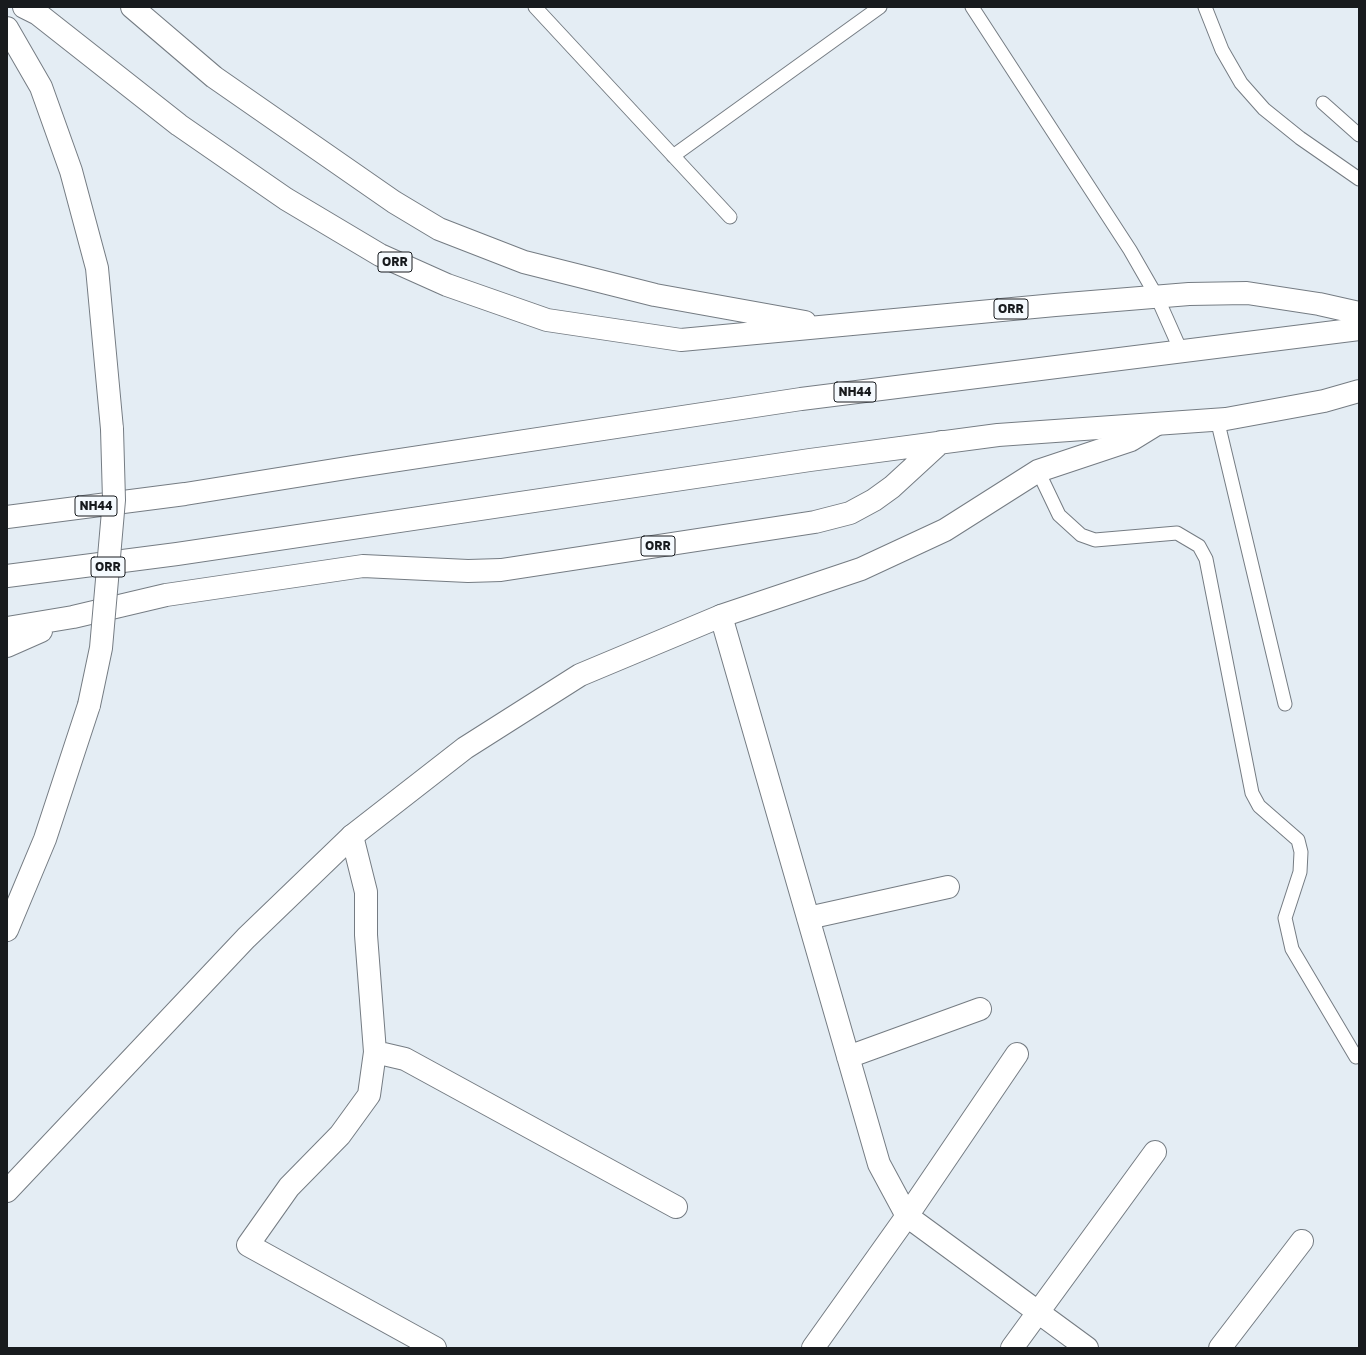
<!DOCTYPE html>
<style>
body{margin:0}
#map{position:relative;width:1366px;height:1355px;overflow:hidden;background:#e4edf4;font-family:"Golos Text",sans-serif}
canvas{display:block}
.frame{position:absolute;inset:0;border:8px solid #181b1e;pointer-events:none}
</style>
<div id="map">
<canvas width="1366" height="1355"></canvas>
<div class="frame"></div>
</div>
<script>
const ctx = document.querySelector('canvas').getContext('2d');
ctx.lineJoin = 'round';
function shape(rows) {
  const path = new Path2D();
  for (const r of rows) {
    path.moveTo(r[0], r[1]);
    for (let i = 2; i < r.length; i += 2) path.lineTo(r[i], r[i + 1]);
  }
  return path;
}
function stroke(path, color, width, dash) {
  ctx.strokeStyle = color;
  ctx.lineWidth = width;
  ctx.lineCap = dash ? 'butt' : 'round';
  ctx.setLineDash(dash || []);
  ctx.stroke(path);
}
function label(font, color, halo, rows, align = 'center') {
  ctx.font = font + ' "Golos Text",sans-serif';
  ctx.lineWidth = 3;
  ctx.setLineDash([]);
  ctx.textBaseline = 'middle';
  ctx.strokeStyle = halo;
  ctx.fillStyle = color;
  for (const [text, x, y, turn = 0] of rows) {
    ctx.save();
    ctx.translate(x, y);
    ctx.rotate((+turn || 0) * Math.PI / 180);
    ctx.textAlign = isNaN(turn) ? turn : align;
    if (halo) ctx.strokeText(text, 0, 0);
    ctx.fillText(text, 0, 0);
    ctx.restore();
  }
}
const lane = shape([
 [535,7,730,217],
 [972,7,1130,250,1157,297,1181,351],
 [1205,7,1222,50,1241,83,1264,109,1300,138,1359,179],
 [1323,103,1359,135],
 [673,156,880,7],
 [1217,419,1285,704],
 [1038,471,1059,515,1081,535,1095,540,1177,533,1199,546,1206,559,1252,793,1259,806,1298,840,1301,852,1300,872,1285,918,1292,949,1356,1057]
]);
const street = shape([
 [721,616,879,1164,907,1216,1087,1348],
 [352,836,366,892,366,935,375,1052,369,1095,340,1135,289,1187,248,1245,435,1348],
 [808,918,948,887],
 [375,1052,405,1059,676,1207],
 [848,1057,980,1009],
 [813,1348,907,1216,1017,1054],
 [1012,1348,1155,1152],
 [1220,1348,1302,1241]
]);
const secondary = shape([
 [7,1191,246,938,352,836,465,748,580,675,721,616,861,569,945,530,1038,471,1131,440,1157,424]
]);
const highway = shape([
 [24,7,38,14,179,125,286,199,380,255,447,285,547,320,681,340,1055,305,1189,294,1247,293,1319,304,1359,313],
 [132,7,214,77,394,202,439,229,524,262,655,295,805,322],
 [7,28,41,87,71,171,97,268,112,429],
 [7,517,185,494,353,467,801,399,1359,329],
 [7,576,177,554,810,460,998,435,1226,419,1324,401,1359,391],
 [7,628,73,617,166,595,363,566,468,571,501,570,815,522,850,513,874,500,892,487,941,442],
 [7,646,41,631],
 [7,930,45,839,89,705]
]);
const highwayBridge = shape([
 [89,705,101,648,114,500,112,429]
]);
const shields = [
 [395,262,34],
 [1011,309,34],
 [855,392,42],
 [96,506,42],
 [658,546,34],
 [108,567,34]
];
const shieldNames = [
 ["ORR",395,262],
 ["ORR",1011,309],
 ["NH44",855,392],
 ["NH44",96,506],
 ["ORR",658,546],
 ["ORR",108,567]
];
stroke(lane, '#757c83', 15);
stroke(street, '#757c83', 24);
stroke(secondary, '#757c83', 24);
stroke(highway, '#757c83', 24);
stroke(lane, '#fff', 13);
stroke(street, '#fff', 22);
stroke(secondary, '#fff', 22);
stroke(highway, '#fff', 22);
stroke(highwayBridge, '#757c83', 24, []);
stroke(highwayBridge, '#fff', 22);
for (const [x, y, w] of shields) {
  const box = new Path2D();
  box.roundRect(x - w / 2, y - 10, w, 20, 3);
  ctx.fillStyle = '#f5fafe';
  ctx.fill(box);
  stroke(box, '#181b1e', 1);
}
label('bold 12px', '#181b1e', null, shieldNames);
</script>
